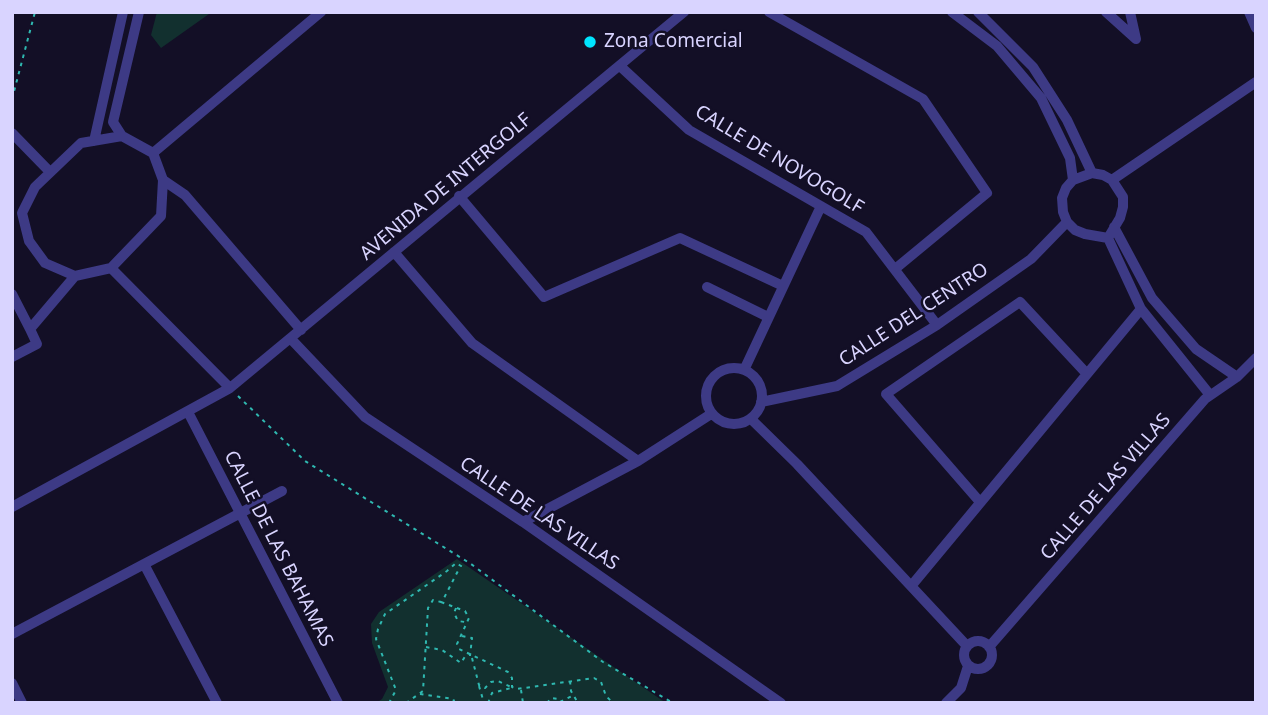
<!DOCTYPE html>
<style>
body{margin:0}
#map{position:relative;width:1268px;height:715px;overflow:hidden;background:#130f26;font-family:"Noto Sans",sans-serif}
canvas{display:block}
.frame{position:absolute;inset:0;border:14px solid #d9d4ff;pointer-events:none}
</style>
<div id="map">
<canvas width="1268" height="715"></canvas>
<div class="frame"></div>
</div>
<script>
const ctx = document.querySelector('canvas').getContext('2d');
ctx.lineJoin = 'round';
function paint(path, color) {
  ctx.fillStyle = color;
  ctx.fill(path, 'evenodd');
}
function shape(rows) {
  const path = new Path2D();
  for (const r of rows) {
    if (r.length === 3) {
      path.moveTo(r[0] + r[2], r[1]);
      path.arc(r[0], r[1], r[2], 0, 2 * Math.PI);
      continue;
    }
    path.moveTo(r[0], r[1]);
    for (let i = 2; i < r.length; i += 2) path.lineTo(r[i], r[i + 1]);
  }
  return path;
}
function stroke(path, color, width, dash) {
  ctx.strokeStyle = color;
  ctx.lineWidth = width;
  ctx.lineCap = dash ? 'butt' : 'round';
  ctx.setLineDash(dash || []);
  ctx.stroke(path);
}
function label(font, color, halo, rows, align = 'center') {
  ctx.font = font + ' "Noto Sans",sans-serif';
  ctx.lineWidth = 5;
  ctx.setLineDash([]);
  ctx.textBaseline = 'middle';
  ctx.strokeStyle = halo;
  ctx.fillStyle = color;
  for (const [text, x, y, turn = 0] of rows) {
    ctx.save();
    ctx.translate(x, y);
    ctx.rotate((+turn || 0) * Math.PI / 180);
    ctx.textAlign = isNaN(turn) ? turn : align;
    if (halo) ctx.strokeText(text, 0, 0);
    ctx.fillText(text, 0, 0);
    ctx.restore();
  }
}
const green = shape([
 [157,12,208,12,209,14,161,48,151,35],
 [457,559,666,703,376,703,382,699,388,687,372,643,371,624,379,612]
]);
const path = shape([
 [12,99,35,12],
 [238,396,305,461,471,564,603,662,673,703],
 [441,602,465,611,469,618,457,644,459,649,508,672,512,678,512,687,517,689,594,678,601,682,606,696,613,703],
 [456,608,454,613,458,621,465,622],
 [462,636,472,638,470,656],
 [426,647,442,650,461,663,466,655],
 [472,658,479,685,485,688,491,682,498,681,511,687],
 [570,681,571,691,578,703],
 [479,686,484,703],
 [521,690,523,703],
 [420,694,453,699,455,703],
 [560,702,574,695],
 [389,703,396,690,376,639,378,629,385,614,447,571,456,563,461,566,463,561],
 [406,703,423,691,428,608,433,600,441,602,444,598,460,567],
 [488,703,492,693,511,688],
 [547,703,551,698,559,699,560,703]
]);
const minor = shape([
 [769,12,923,99,987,193,895,269],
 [952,12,997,46,1041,98,1070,158,1073,180],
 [978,12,1033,67,1067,120,1092,173],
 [1106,12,1136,39],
 [1130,12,1136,39],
 [1249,12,1256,28],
 [620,66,689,130,866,232,937,325],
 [12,133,50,172],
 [122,136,153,153,163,180,161,216,111,268,75,276,45,263,29,241,22,213,35,187,81,143,122,136],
 [122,136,113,122,139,12],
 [94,141,123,12],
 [153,153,321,12],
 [1092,173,1103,175,1112,180,1123,197,1123,207,1120,218,1108,238,1085,234,1075,230,1067,222,1063,212,1062,198,1066,188,1073,180,1092,173],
 [163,180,185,195,301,330],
 [1112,180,1256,82],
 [459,196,544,297,680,238,783,286],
 [1114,227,1152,298,1196,349,1237,377],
 [1108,238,1141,309,1210,395],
 [394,252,472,343,638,461],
 [111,268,230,388],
 [707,287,768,317],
 [12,294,30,329],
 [291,339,365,417,523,522,781,703],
 [12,357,37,344,30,329,75,276],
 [734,396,28],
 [744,370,821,206],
 [761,402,837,386,937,325,1031,259,1067,222],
 [188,412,338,703],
 [751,419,797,464,967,646],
 [980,502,886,394,1020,302,1087,374],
 [12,507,230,388,684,12],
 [523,522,638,461,711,414],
 [144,564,217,703],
 [912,585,1141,309],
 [12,634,282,491],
 [978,655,14],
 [989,647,1205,399,1237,377,1256,358],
 [12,683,22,703],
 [946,703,961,688,968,666]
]);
const markers = [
 [590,42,7,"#00e5ff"]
];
const poiNames = [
 ["Zona Comercial",604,42]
];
const streetNames = [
 ["CALLE DE NOVOGOLF",779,160,31],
 ["AVENIDA DE INTERGOLF",446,187,-40],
 ["CALLE DEL CENTRO",914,315,-33],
 ["CALLE DE LAS VILLAS",1106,487,-49],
 ["CALLE DE LAS VILLAS",539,514,34],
 ["CALLE DE LAS BAHAMAS",278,549,63]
];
paint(green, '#12302f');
stroke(path, '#2fb8b0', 2, [3.5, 5]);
stroke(minor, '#3d3a85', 10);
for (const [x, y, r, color] of markers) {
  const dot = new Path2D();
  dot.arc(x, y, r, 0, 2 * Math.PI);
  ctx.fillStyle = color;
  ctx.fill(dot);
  stroke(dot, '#130f26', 2.5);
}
label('19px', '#d9d4ff', '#130f26', poiNames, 'left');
label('19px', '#d9d4ff', '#130f26', streetNames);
</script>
